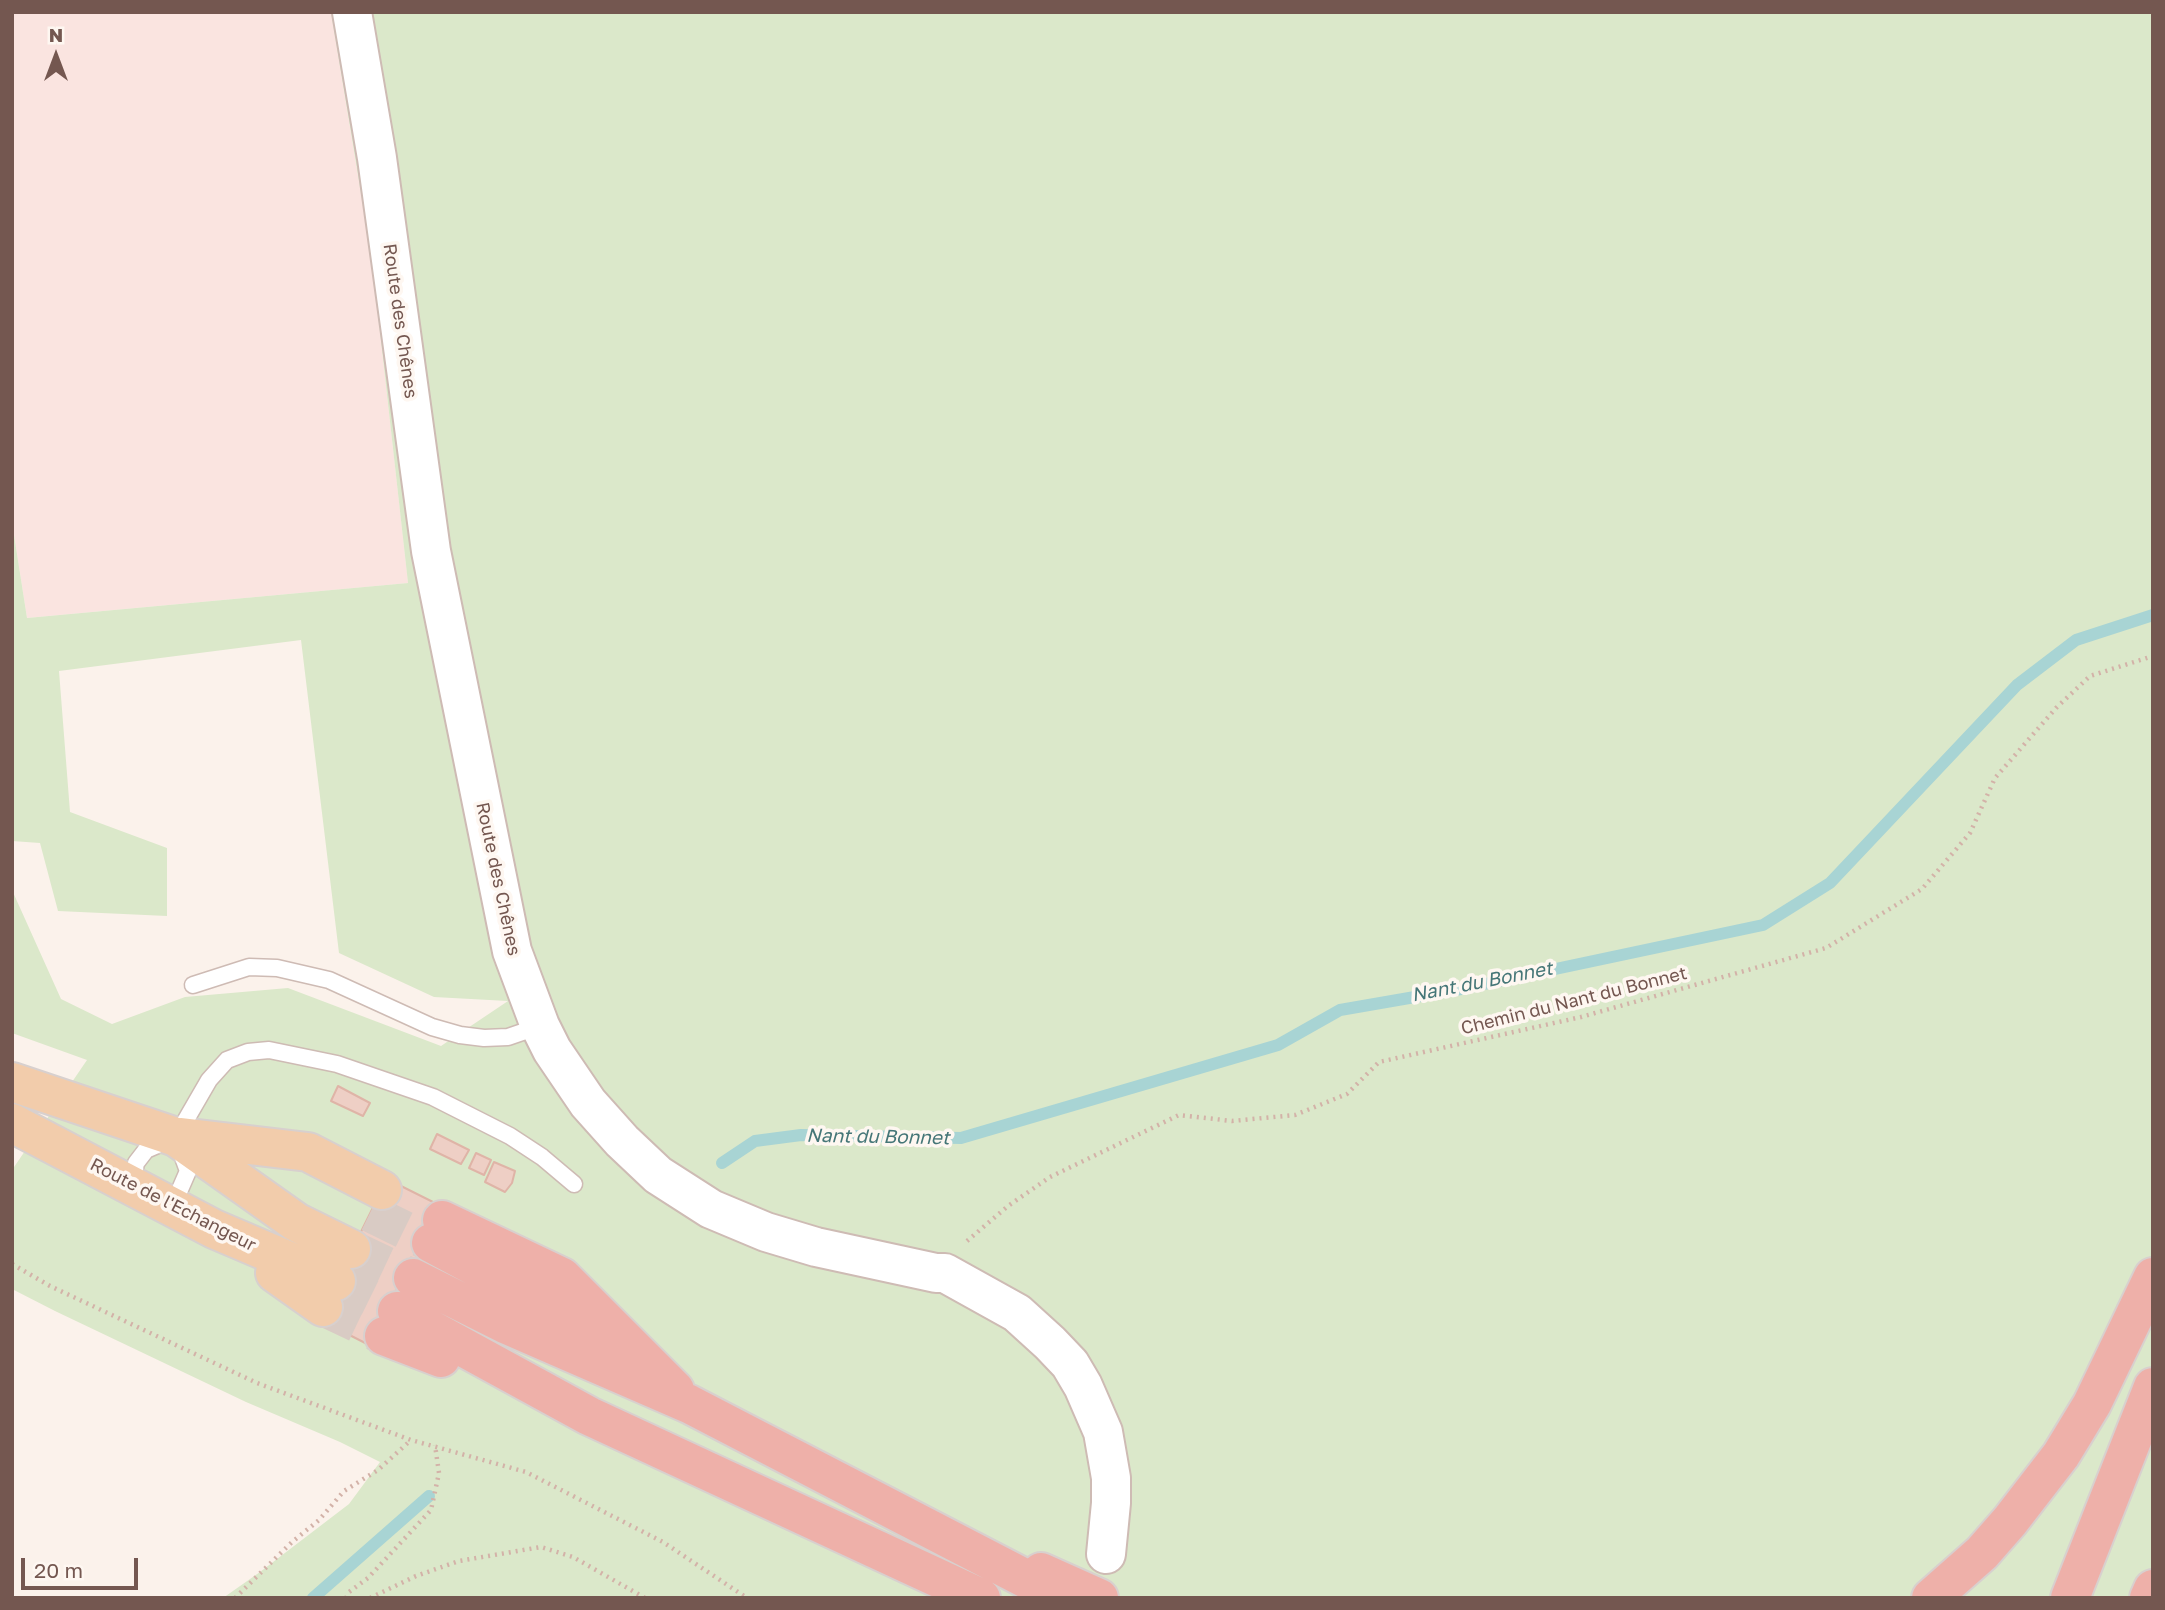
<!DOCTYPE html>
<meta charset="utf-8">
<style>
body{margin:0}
#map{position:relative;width:2165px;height:1610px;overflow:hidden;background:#fbf2eb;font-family:"Golos Text",sans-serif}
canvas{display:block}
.frame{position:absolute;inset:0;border:14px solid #745750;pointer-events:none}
.north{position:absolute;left:21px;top:21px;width:70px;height:70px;-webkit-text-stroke:5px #fef7f1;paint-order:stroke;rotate:0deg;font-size:19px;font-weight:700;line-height:28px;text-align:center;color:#745750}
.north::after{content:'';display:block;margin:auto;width:24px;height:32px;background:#745750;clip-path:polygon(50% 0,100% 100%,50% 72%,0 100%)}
.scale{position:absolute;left:21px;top:1558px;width:117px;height:32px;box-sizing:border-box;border:4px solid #745750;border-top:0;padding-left:9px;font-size:21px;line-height:24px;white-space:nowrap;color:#745750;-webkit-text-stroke:5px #fef7f1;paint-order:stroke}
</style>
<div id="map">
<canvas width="2165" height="1610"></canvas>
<div class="frame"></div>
<div class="north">N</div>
<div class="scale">20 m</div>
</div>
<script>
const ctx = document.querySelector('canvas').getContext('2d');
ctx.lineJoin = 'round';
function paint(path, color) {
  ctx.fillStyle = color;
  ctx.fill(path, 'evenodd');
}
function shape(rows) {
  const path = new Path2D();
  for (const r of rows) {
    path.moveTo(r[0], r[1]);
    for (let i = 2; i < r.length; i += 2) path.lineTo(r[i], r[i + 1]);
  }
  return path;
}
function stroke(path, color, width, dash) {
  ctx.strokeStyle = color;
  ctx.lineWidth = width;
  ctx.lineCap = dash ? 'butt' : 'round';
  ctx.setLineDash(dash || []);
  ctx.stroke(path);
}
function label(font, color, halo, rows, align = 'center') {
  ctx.font = font + ' "Golos Text",sans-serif';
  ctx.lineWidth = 7;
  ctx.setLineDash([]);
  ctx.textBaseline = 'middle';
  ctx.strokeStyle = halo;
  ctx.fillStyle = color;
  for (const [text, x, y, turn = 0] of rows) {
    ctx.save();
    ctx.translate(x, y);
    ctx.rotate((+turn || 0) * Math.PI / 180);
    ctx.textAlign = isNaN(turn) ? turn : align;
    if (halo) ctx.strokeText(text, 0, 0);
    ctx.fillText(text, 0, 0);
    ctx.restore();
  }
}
const commercial = shape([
 [12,12,331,12,372,260,408,583,27,618,12,522]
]);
const green = shape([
 [331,12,2153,12,2153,1598,223,1598,260,1572,349,1504,380,1462,340,1442,246,1402,55,1311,12,1289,12,1170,87,1060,12,1033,12,890,61,999,112,1024,185,997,288,988,441,1046,508,1001,434,997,339,953,301,640,59,671,70,812,167,848,167,916,58,911,40,843,12,841,12,522,27,618,408,583,372,260]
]);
const stream = shape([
 [722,1163,755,1141,801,1135,961,1138,1278,1045,1340,1010,1461,989,1763,925,1830,883,2017,685,2076,640,2153,615],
 [313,1598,429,1496]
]);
const building = shape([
 [338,1086,370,1103,363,1116,331,1101,338,1086],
 [437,1134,469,1150,461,1164,430,1149,437,1134],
 [476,1153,491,1160,484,1175,469,1168,476,1153],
 [494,1162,515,1171,512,1183,505,1192,485,1182,494,1162],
 [387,1179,447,1209,377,1349,318,1319,387,1179]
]);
const primaryTunnel = shape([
 [370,1213,431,1243],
 [351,1249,413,1278],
 [336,1281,397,1311],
 [323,1307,384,1336]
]);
const path = shape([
 [967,1241,1008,1206,1050,1177,1179,1115,1232,1121,1295,1115,1347,1094,1379,1062,1581,1017,1826,948,1922,889,1970,833,1995,778,2056,708,2090,676,2153,656],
 [12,1264,50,1286,257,1383,411,1440,526,1472,663,1542,747,1598],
 [235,1598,292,1542,319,1520,344,1491,378,1470,411,1440],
 [346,1598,349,1592,368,1578,431,1510,439,1473,435,1445],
 [370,1598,416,1576,459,1561,541,1547,573,1557,645,1598]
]);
const service = shape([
 [193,985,249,967,277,968,329,980,432,1027,460,1035,484,1038,508,1037,540,1026],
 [132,1186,136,1163,146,1150,176,1137,209,1080,227,1060,248,1052,269,1050,337,1064,433,1097,510,1136,542,1157,574,1184],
 [165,1203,178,1194,188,1171,180,1149]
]);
const tertiary = shape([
 [352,12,377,158,431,551,512,951,540,1026,552,1050,588,1103,622,1141,658,1175,711,1209,766,1232,816,1247,936,1273,945,1273,1017,1313,1050,1343,1070,1364,1083,1386,1103,1432,1111,1478,1111,1503,1106,1554]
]);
const primary = shape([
 [12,1082,176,1137,296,1222,351,1249],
 [12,1123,214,1229,336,1281],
 [181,1137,308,1152,382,1190],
 [275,1273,323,1307]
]);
const motorway = shape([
 [442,1220,562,1277,675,1390],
 [431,1243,534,1298,612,1352],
 [413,1278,505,1324,689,1404,1063,1598],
 [397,1311,589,1416,981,1598],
 [384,1336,441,1358],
 [1041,1572,1099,1598],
 [1931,1598,1982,1553,2010,1521,2061,1455,2092,1404,2153,1277],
 [2070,1598,2153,1387],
 [2149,1598,2153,1589]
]);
const streetNames = [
 ["Route des Chênes",400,321,82],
 ["Route des Chênes",498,879,78],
 ["Chemin du Nant du Bonnet",1574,1001,-14],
 ["Route de l'Echangeur",173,1205,27]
];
const waterNames = [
 ["Nant du Bonnet",1482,982,-11],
 ["Nant du Bonnet",878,1137,1]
];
paint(commercial, '#fae4e0');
paint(green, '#dbe8ca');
stroke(stream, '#a8d4d4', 12);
paint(building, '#eecfc5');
stroke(building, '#dfb4a7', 2);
stroke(primaryTunnel, '#d9cbc4', 38, [38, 19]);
stroke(service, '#cebbb4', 19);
stroke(tertiary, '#cebbb4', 42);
stroke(primary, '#d8d0ce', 42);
stroke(motorway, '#d8d0ce', 42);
stroke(path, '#d3b2a8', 4.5, [2, 5]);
stroke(service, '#fff', 16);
stroke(tertiary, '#fff', 38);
stroke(primary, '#f2ccab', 38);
stroke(motorway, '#eeb0a9', 38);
label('18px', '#745750', '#fef7f1', streetNames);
label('italic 19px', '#457677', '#fef7f1', waterNames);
</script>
